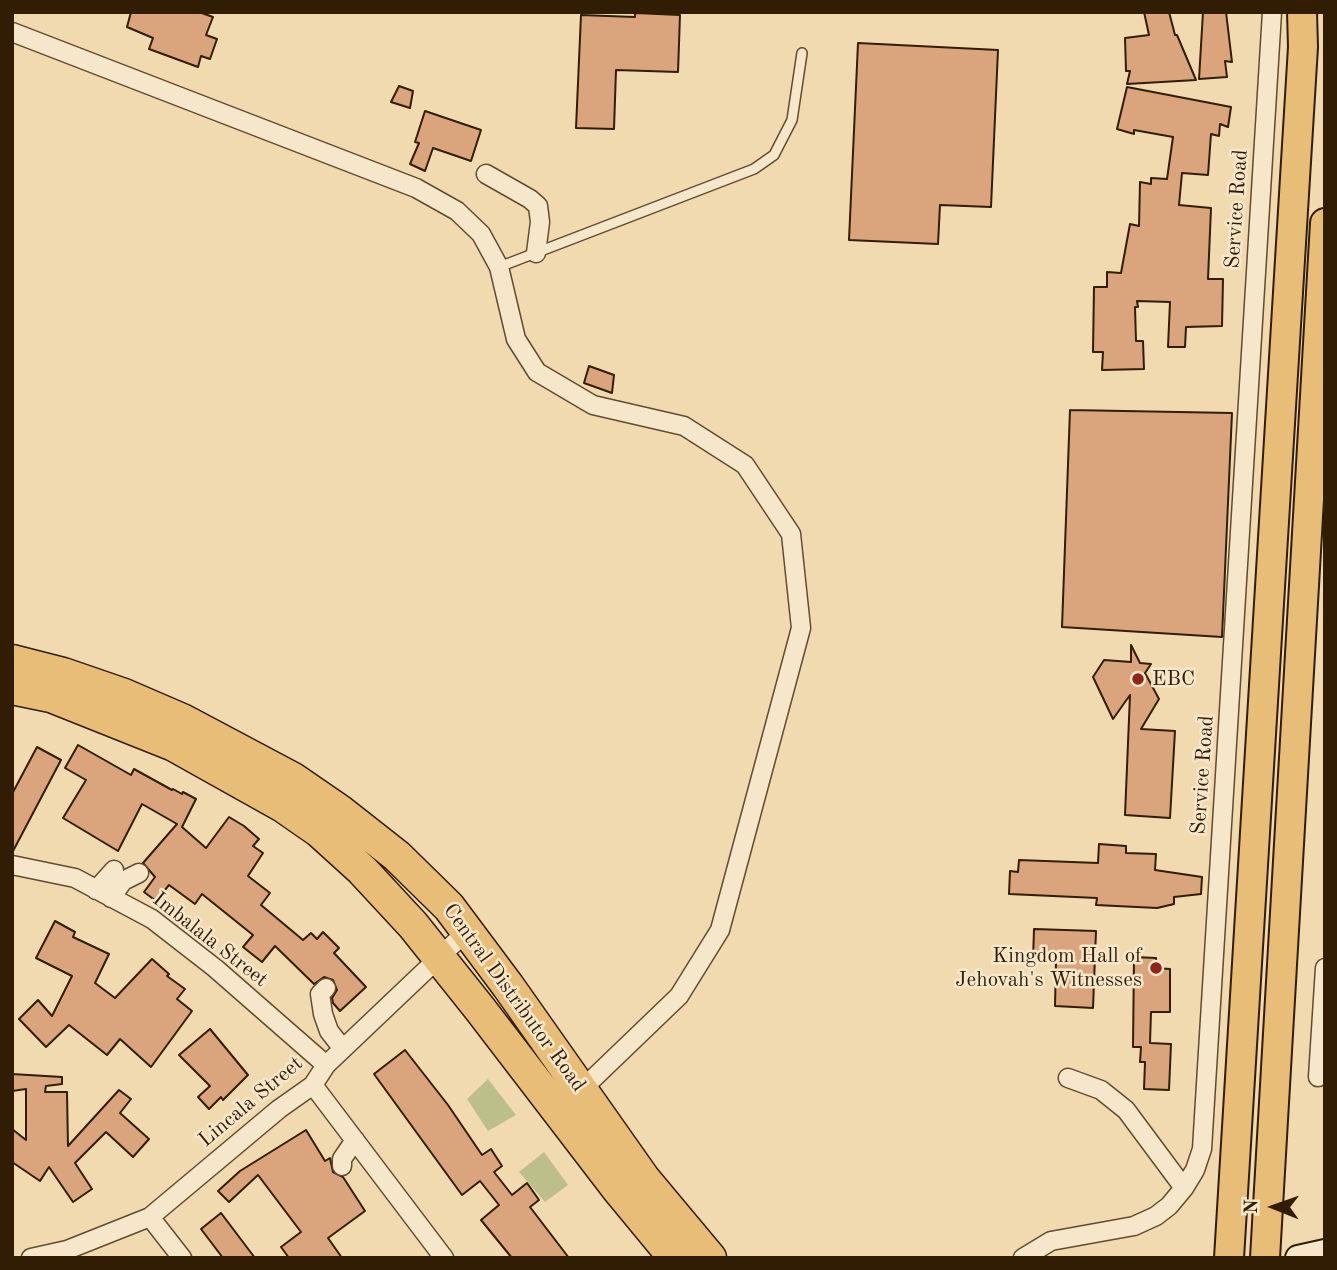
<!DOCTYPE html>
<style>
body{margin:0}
#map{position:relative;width:1337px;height:1270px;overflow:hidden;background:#f1daaf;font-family:"Old Standard TT",serif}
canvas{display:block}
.frame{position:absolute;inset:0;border:14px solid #311d04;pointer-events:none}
.north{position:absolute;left:1239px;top:1172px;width:70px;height:70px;-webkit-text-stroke:5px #f6e7cb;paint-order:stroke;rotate:271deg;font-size:19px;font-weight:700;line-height:28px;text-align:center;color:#311d04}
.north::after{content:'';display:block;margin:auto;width:24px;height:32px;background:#311d04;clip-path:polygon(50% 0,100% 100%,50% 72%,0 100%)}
</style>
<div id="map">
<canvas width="1337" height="1270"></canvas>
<div class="frame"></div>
<div class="north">N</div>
</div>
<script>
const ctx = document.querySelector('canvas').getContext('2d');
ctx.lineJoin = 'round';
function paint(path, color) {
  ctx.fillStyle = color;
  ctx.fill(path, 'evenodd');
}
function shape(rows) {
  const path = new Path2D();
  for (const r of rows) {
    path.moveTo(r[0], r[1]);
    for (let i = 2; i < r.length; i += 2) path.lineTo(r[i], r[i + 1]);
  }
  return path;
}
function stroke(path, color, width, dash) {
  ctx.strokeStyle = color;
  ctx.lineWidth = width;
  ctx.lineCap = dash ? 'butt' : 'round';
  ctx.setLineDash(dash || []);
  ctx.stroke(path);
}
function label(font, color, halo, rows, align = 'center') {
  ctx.font = font + ' "Old Standard TT",serif';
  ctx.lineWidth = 5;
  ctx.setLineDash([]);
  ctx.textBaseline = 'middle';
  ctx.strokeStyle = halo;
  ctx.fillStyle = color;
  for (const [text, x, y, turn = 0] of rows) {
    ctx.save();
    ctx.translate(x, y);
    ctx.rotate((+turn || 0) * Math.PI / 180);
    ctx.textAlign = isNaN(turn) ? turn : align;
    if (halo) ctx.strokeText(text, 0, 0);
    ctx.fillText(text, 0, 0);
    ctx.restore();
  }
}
const green = shape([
 [488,1079,516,1115,488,1131,467,1099],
 [544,1152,568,1185,545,1202,519,1172]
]);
const building = shape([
 [131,12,199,12,213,17,206,35,217,39,210,59,201,56,198,67,149,49,153,38,127,27,131,12],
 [1144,12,1169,12,1175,35,1177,35,1196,80,1127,84,1130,71,1126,71,1125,38,1149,35,1144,12],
 [1203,12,1226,12,1232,62,1225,61,1227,77,1199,79,1203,12],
 [635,13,680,15,678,72,616,70,614,129,576,128,581,15,635,17,635,13],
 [858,43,998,50,991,207,940,205,938,244,849,240,858,43],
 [399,86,413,91,410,108,391,102,399,86],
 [1127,87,1231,107,1228,127,1220,124,1219,136,1211,134,1208,175,1182,173,1179,205,1211,208,1208,279,1223,279,1222,326,1186,327,1185,347,1168,347,1170,302,1137,301,1138,307,1135,307,1136,341,1143,341,1144,369,1102,370,1103,352,1093,352,1094,287,1107,287,1107,272,1121,273,1130,224,1139,226,1140,182,1151,184,1151,178,1167,179,1173,137,1134,130,1134,134,1117,129,1127,87],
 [425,111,481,130,471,161,433,148,425,171,410,164,419,143,415,142,425,111],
 [589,366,614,375,612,393,584,383,589,366],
 [1070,410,1232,413,1222,637,1062,627,1070,410],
 [1131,645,1140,663,1151,664,1145,673,1159,699,1141,729,1175,731,1170,818,1125,815,1130,695,1113,719,1093,677,1104,660,1131,662,1131,645],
 [78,745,131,775,134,769,172,790,173,789,182,794,183,792,196,799,182,827,206,848,229,817,244,826,259,839,253,846,263,853,248,876,270,893,261,905,303,940,311,933,317,939,323,932,339,948,334,953,366,987,340,1011,333,1003,332,998,337,990,333,980,324,977,314,984,275,946,262,962,243,947,253,935,202,894,195,904,169,885,156,901,144,892,155,877,143,863,177,824,142,804,118,851,63,818,86,780,65,768,78,745],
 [37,747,61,760,12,853,12,794,37,747],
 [1099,844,1126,846,1126,853,1156,854,1155,870,1202,877,1201,894,1174,897,1174,904,1157,908,1096,905,1097,898,1009,894,1010,871,1018,872,1019,860,1098,863,1099,844],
 [55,921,75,932,73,937,109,954,95,983,115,998,152,959,169,974,167,976,185,989,177,999,192,1011,151,1067,120,1039,107,1055,69,1025,46,1047,19,1019,38,1000,52,1016,72,976,36,958,55,921],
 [1034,929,1096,931,1093,1008,1055,1006,1056,961,1033,960,1034,929],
 [1134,957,1156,958,1156,968,1170,969,1170,1012,1151,1012,1150,1043,1171,1044,1169,1090,1144,1089,1145,1062,1140,1062,1141,1047,1133,1047,1134,957],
 [210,1029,248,1075,223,1100,221,1097,209,1109,198,1097,210,1086,179,1055,210,1029],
 [405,1050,448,1105,482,1155,491,1149,502,1166,494,1172,512,1195,527,1183,539,1200,530,1207,569,1258,512,1258,481,1220,499,1205,480,1181,462,1195,374,1074,405,1050],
 [12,1074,62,1077,62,1084,46,1086,45,1092,67,1092,68,1146,119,1090,131,1099,120,1113,149,1139,133,1157,106,1132,75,1163,92,1189,73,1202,49,1167,40,1181,12,1162,12,1129,26,1140,26,1089,12,1091,12,1074],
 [306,1130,325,1161,330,1158,333,1172,343,1177,365,1211,328,1238,342,1258,289,1258,281,1247,301,1232,258,1175,229,1202,218,1191,240,1171,306,1130],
 [221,1213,255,1258,223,1258,201,1229,221,1213]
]);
const lane = shape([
 [499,267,754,169,774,155,792,120,802,53]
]);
const street = shape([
 [12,32,416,188,457,211,481,234,499,267,516,339,537,372,593,405,684,426,745,465,791,534,801,628,720,930,679,996,576,1095],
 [486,174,530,199,538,206,540,222,536,253],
 [12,865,75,878,152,919,215,968,326,1065],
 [96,890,114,870],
 [111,898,123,881,139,873],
 [326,988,320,994,323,1014,329,1031,343,1049],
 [1318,1077,1325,968],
 [1068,1078,1101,1090,1126,1110,1184,1188],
 [313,1085,444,1258],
 [342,1166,342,1159,355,1140],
 [150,1217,182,1258],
 [31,1258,67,1250,150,1217,279,1109,313,1085,326,1065,467,931],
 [1023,1258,1051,1241,1134,1226,1156,1216,1169,1206,1184,1188,1195,1170,1202,1149,1272,12]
]);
const secondary = shape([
 [1298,1258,1325,1252]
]);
const primary = shape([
 [1229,1258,1303,47,1302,12],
 [1265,1258,1325,223]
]);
const highway = shape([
 [12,661,63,674,124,695,182,720,293,779,341,812,397,856,449,907,508,986,644,1179,710,1258],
 [12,688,51,696,174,745,283,806,319,831,362,870,413,925,480,1009,618,1189,675,1258]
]);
const markers = [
 [1138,679,7,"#8f2418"],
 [1156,968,7,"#8f2418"]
];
const streetNames = [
 ["Service Road",1237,209,-86],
 ["Service Road",1203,775,-86],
 ["Imbalala Street",210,940,38],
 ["Central Distributor Road",514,998,54],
 ["Lincala Street",251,1102,-40]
];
const poiNames = [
 ["EBC",1152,679],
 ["Kingdom Hall of",1142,956,"right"],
 ["Jehovah's Witnesses",1142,980,"right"]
];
paint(green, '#bcbf89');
paint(building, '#daa47d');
stroke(building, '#311d04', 2);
stroke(lane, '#614c2f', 12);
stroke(street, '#614c2f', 21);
stroke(secondary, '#311d04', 28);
stroke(primary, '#311d04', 32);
stroke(highway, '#311d04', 35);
stroke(lane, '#f6e7cb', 9);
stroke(street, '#f6e7cb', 18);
stroke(secondary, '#f6e7cb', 24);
stroke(primary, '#e8bd78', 28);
stroke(highway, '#e8bd78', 32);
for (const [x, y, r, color] of markers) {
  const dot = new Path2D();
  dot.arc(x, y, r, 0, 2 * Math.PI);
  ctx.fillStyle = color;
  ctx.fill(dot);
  stroke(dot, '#f6e7cb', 2.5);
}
label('21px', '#311d04', '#f6e7cb', streetNames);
label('21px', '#311d04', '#f6e7cb', poiNames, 'left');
</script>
